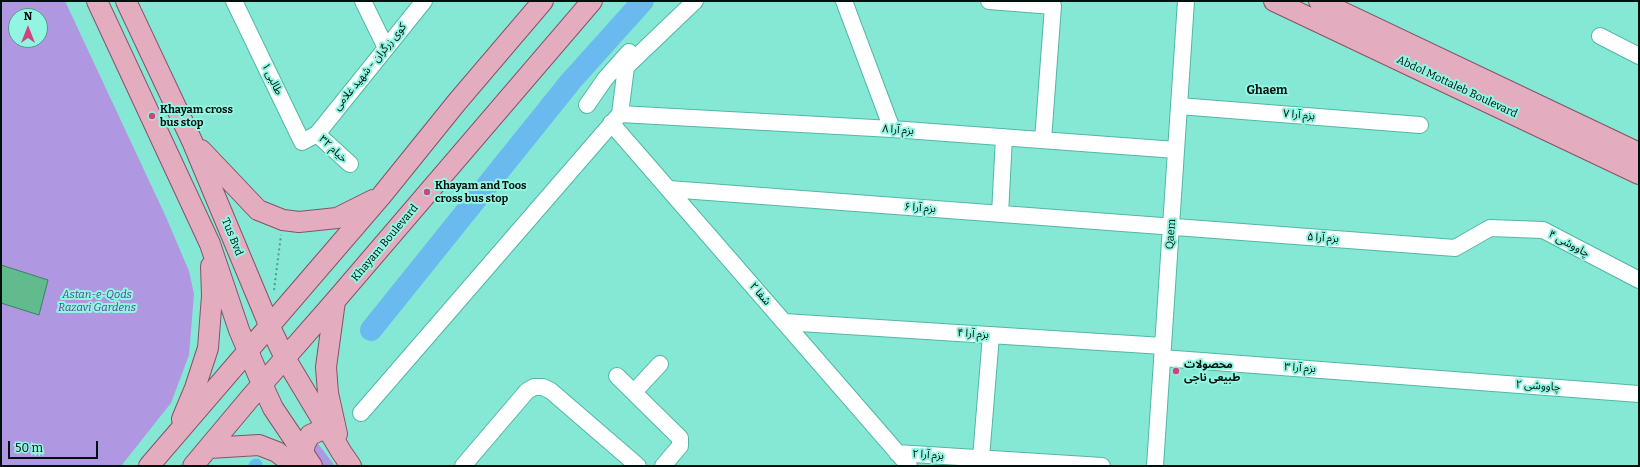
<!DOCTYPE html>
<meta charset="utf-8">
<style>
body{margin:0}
#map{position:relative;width:1640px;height:467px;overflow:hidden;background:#84e8d4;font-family:Bitter,serif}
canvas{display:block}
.frame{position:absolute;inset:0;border:2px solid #00100c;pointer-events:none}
.north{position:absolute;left:8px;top:8px;width:40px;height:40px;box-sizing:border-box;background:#91f5e1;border:1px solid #57998c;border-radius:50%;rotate:0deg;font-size:11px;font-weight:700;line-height:16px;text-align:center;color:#00100c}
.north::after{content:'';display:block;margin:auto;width:14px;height:18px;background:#ce447c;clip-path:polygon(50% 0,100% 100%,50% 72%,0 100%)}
.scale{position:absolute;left:8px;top:441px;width:90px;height:18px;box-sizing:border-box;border:2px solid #00100c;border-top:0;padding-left:5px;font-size:12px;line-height:14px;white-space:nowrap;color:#00100c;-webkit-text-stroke:3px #91f5e1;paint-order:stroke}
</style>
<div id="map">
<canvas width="1640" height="467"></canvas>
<div class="frame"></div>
<div class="north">N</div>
<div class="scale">50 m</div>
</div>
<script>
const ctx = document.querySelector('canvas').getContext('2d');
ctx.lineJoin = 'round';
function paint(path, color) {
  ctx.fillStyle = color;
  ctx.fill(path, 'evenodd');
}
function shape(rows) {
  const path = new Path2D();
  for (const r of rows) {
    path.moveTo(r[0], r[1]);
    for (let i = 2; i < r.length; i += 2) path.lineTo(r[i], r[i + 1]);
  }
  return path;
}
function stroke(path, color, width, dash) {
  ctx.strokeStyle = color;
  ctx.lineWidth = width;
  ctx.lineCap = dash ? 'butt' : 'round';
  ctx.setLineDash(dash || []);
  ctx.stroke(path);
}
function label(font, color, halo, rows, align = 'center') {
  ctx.font = font + ' Bitter,"Noto Sans Arabic",serif';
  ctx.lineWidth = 4;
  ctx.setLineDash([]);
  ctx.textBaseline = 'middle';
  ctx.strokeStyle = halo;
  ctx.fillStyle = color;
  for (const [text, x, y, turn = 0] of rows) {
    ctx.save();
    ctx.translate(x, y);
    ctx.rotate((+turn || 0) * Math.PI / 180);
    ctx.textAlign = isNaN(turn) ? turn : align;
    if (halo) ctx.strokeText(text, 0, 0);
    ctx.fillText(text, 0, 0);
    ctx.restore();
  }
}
const green = shape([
 [1,1,65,1,166,217,189,271,194,294,189,355,171,403,121,466,1,466],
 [16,16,40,16,40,40,16,40],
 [316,441,335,466,320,466,309,448]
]);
const canal = shape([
 [255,466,256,465]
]);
const river = shape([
 [371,330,571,81,643,1]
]);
const building = shape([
 [1,265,48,280,39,315,1,303,1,265]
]);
const path = shape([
 [274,290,281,235]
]);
const minor = shape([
 [234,1,302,142,317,134,424,1],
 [363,1,386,48],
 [844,1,892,129],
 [989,1,1053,6,1043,140],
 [1600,36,1639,56],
 [587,105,605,79,629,52],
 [1179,106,1420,125],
 [620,114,892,129,1176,150],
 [611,123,909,466],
 [317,134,350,164],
 [669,189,1455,248,1490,228,1543,230,1639,280],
 [1000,214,1004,137],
 [784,322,1163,346],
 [1162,358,1639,394],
 [617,376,680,438,680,446,663,466],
 [634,392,660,364],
 [361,413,620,114,626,67,695,1],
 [897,453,1102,466],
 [981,458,991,335],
 [463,466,527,391,534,387,543,387,551,391,638,466],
 [1155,466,1186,1]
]);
const major = shape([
 [97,1,210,244,239,330,262,384,273,408,312,466],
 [126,1,192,141,269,325,285,358,342,453,351,466],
 [1274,1,1639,174],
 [1319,1,1639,153],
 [201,150,258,210,283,220,299,222,337,218,373,200],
 [335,301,326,367,328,393,337,434],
 [182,419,195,388,208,348,212,296,211,266],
 [209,448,259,445,277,452,295,466],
 [303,454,305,444,310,435,319,431,329,430],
 [149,466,382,195,457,102,543,1],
 [193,466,250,398,335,301,592,1]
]);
const markers = [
 [152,116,4,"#ce447c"],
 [427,192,4,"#ce447c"],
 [1176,371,4,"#ce447c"]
];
const streetNames = [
 ["کوی زرگران - شهید غلامی",370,67,-51],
 ["طالبی ۱",272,79,64],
 ["Abdol Mottaleb Boulevard",1457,87,25],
 ["بزم آرا ۷",1299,115,5],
 ["بزم آرا ۸",898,130,4],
 ["خیام ۳۲",333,149,43],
 ["بزم آرا ۶",920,208,4],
 ["Qaem",1171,234,-86],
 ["Tus Bvd",232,237,68],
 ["بزم آرا ۵",1323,238,4],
 ["Khayam Boulevard",385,243,-50],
 ["چاووشی ۴",1569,244,28],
 ["شفا ۲",760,294,49],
 ["بزم آرا ۴",973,334,4],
 ["بزم آرا ۳",1300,368,4],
 ["چاووشی ۲",1538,386,4],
 ["بزم آرا ۲",928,455,4]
];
const poiNames = [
 ["Khayam cross",160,110],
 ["bus stop",160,123],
 ["Khayam and Toos",435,186],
 ["cross bus stop",435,199],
 ["محصولات",1184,365],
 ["طبیعی ناجی",1184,378]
];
const parkNames = [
 ["Astan-e-Qods",97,295],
 ["Razavi Gardens",97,308]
];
const neighbourhoodNames = [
 ["Ghaem",1267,91]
];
paint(green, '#b097e2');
stroke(canal, '#6abaf0', 13);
stroke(river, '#6abaf0', 22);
paint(building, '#62bb8d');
stroke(building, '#35845e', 1);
stroke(minor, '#52b7a4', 18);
stroke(major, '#885265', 22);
stroke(path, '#549a8c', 2, [2, 3]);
stroke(minor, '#fff', 16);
stroke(major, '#e4adbf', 20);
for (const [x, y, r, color] of markers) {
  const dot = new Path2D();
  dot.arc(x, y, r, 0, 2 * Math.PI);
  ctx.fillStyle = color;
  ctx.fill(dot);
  stroke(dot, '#91f5e1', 1.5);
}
label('11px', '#00100c', '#91f5e1', streetNames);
label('bold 11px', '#00100c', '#91f5e1', poiNames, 'left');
label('italic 11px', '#613d96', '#91f5e1', parkNames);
label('bold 12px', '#00100c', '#91f5e1', neighbourhoodNames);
</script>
